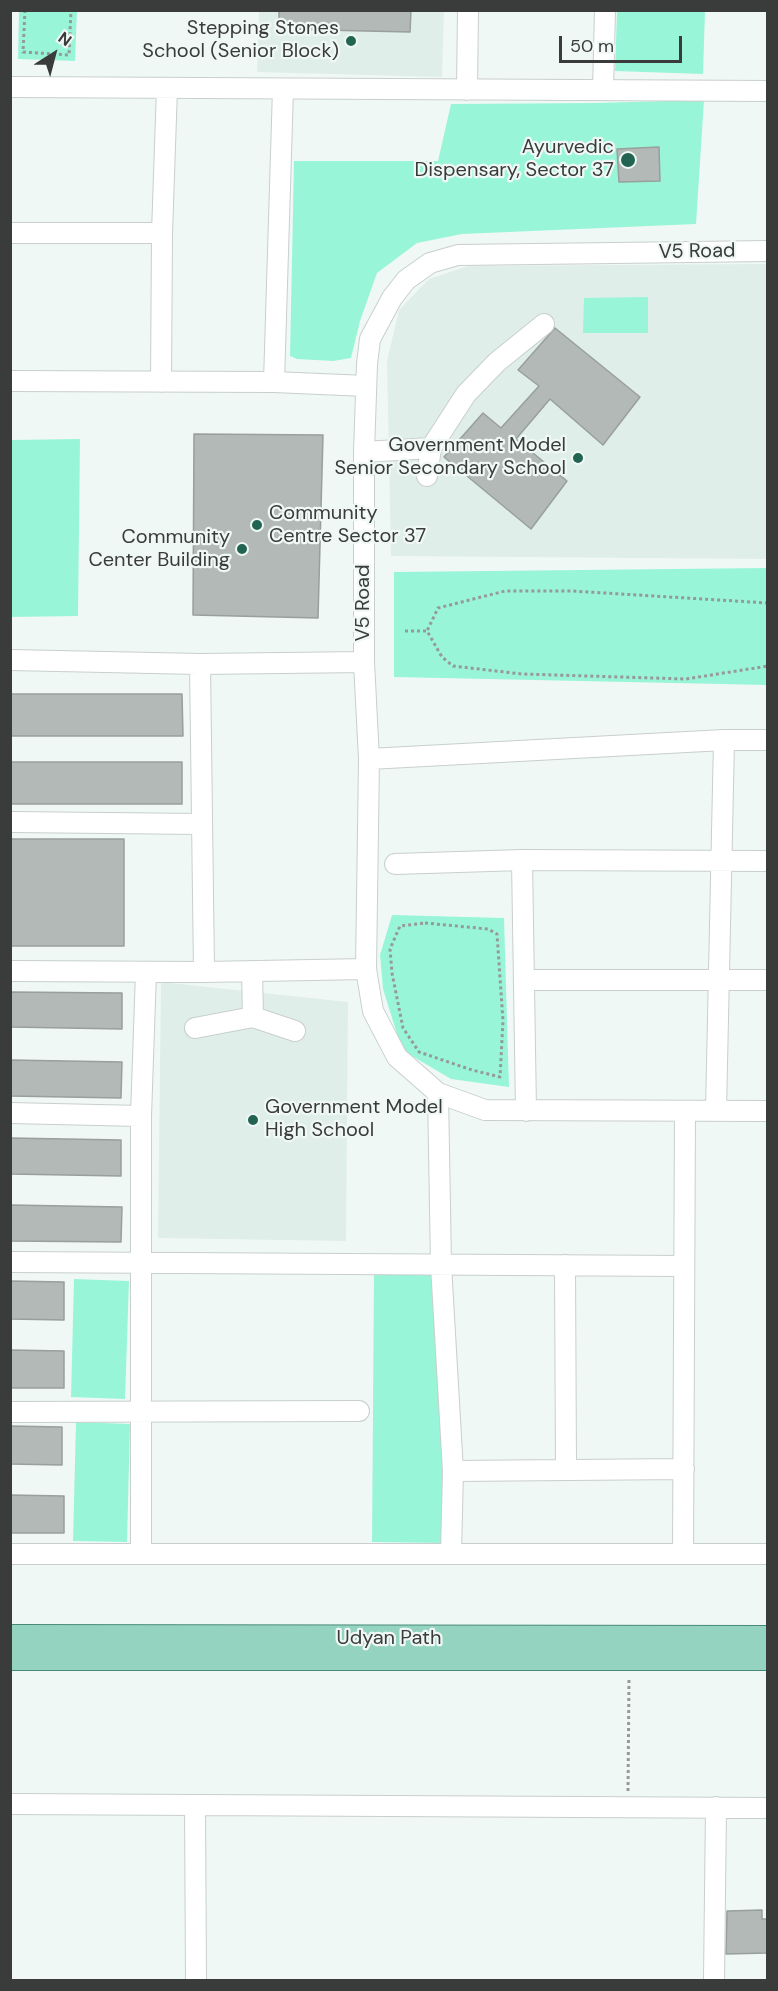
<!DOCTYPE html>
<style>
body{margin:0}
#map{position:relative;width:778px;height:1991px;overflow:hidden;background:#f0f8f5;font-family:"DM Sans",sans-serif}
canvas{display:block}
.frame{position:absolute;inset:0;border:12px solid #393c3b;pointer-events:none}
.north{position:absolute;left:24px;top:24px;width:60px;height:60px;-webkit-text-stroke:4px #f0f8f5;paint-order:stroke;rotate:36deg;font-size:16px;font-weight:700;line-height:24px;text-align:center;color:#393c3b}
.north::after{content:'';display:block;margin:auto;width:21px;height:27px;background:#393c3b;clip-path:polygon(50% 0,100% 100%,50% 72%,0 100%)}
.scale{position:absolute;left:559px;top:36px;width:123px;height:27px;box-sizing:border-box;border:3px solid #393c3b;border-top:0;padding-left:8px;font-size:18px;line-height:21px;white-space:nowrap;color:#393c3b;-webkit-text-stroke:4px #f0f8f5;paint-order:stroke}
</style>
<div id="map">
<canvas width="778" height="1991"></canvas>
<div class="frame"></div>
<div class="north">N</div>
<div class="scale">50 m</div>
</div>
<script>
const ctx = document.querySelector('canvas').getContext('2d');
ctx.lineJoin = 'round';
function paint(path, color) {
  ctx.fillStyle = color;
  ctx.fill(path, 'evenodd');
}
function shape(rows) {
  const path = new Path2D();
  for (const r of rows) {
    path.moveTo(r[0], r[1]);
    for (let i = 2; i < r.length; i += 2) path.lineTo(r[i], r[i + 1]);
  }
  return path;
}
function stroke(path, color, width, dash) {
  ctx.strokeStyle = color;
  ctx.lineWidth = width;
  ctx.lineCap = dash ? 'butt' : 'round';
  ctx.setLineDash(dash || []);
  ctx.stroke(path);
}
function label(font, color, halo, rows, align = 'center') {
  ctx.font = font + ' "DM Sans",sans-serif';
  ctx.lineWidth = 4.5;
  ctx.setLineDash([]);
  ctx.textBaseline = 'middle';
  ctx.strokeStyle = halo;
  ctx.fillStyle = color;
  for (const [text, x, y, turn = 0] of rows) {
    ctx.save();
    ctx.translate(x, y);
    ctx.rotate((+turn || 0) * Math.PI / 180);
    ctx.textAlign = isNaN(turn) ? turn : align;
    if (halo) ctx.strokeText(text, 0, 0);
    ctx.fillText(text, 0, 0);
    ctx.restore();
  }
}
const built = shape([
 [259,11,444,11,442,77,257,72],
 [767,264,767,559,391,556,387,361,399,310,429,279,468,266],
 [161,982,348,1002,346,1241,158,1238]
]);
const green = shape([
 [19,11,77,11,75,61,18,59],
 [617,11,705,11,703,74,615,71],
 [704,100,696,224,462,234,417,243,377,273,360,321,351,358,333,361,297,359,290,356,294,161,438,161,451,104,596,103],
 [648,297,648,333,583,333,584,298],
 [80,439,78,616,11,617,11,440],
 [767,568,767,685,394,677,394,572],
 [392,915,504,918,509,1087,451,1079,402,1050,383,989,380,955],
 [374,1270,445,1271,443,1543,372,1542],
 [74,1279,129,1281,125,1399,71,1397],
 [76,1422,130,1424,127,1542,73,1541]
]);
const building = shape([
 [279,10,411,10,410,32,279,29,279,10],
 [659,147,660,181,619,182,617,149,659,147],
 [555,328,640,397,603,445,550,399,516,439,567,481,531,529,444,457,483,413,501,428,539,386,518,370,555,328],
 [194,434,323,435,318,618,193,615,194,434],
 [10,694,182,694,183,736,10,736,10,694],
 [10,762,182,762,182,804,10,804,10,762],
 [10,839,124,839,124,946,10,946,10,839],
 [10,992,122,993,122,1029,10,1027,10,992],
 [10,1060,122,1062,121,1098,10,1096,10,1060],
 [10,1138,121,1140,121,1176,10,1174,10,1138],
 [10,1205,122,1207,121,1242,10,1241,10,1205],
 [10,1281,64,1282,64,1320,10,1319,10,1281],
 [10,1350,64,1351,64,1388,10,1388,10,1350],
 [10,1426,62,1427,62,1465,10,1464,10,1426],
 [10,1495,64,1496,64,1533,10,1533,10,1495],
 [762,1910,762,1919,768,1919,768,1953,726,1954,727,1911,762,1910]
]);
const path = shape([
 [25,10,23,52,69,55,71,10],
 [768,603,572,591,505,591,438,608,427,631,442,657,453,666,522,674,686,679,768,666],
 [405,631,427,631],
 [425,923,488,929,497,934,503,1021,500,1077,472,1070,419,1052,403,1028,392,973,390,949,400,926,425,923],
 [628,1791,629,1677]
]);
const minor = shape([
 [10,87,768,91],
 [467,90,468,10],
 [603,90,605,10],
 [10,233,162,233],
 [768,251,458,255,430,263,406,280,392,298,370,339,367,364,364,452,364,662,369,759,366,969,373,1011,397,1057,438,1093,485,1110,768,1111],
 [10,381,274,382,366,386],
 [161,382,162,233,167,88],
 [274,382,283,89],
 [364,452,431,448],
 [427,476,431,448,466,394,497,362,544,324],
 [10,660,200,664,364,662],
 [200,664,204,972],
 [369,759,724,740,768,740],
 [10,822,202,824],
 [522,860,526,1111],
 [395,864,522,860,768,861],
 [10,971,204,972,366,969],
 [252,971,253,1017,295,1031],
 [524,980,768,980],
 [195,1028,253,1017],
 [438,1093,441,1265,453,1471,451,1554],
 [716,1111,724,740],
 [10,1113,141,1116],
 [10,1262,684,1266],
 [565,1265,566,1470],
 [10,1412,359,1411],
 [453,1471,684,1469],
 [10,1554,768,1554],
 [141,1554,141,1116,146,972],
 [683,1554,685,1111],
 [10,1804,768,1808],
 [195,1805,196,1980],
 [714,1980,716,1807]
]);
const major = shape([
 [10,1638,768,1639],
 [10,1657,768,1657]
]);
const markers = [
 [351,41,6,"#226351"],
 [628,160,8,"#226351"],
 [578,458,6,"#226351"],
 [257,525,6,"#226351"],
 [242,549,6,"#226351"],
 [253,1120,6,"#226351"]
];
const poiNames = [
 ["Stepping Stones",339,29],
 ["School (Senior Block)",339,52],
 ["Ayurvedic",614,148],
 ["Dispensary, Sector 37",614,171],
 ["Government Model",566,446],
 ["Senior Secondary School",566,469],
 ["Community",269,514,"left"],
 ["Centre Sector 37",269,537,"left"],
 ["Community",230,538],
 ["Center Building",230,561],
 ["Government Model",265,1108,"left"],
 ["High School",265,1131,"left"]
];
const streetNames = [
 ["V5 Road",697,252,-1],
 ["V5 Road",364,603,-90],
 ["Udyan Path",389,1639]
];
paint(built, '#dfeee8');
paint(green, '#99f5d8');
paint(building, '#b2b9b6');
stroke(building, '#989f9c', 1.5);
stroke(minor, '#c8cfcc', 22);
stroke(major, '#478b77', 28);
stroke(path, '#959a98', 3, [3, 3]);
stroke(minor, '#fff', 20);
stroke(major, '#95d3c1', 26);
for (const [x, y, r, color] of markers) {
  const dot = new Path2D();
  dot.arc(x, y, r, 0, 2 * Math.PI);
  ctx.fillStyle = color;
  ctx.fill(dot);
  stroke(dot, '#f0f8f5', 2);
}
label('20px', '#393c3b', '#f0f8f5', poiNames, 'right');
label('20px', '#393c3b', '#f0f8f5', streetNames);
</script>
